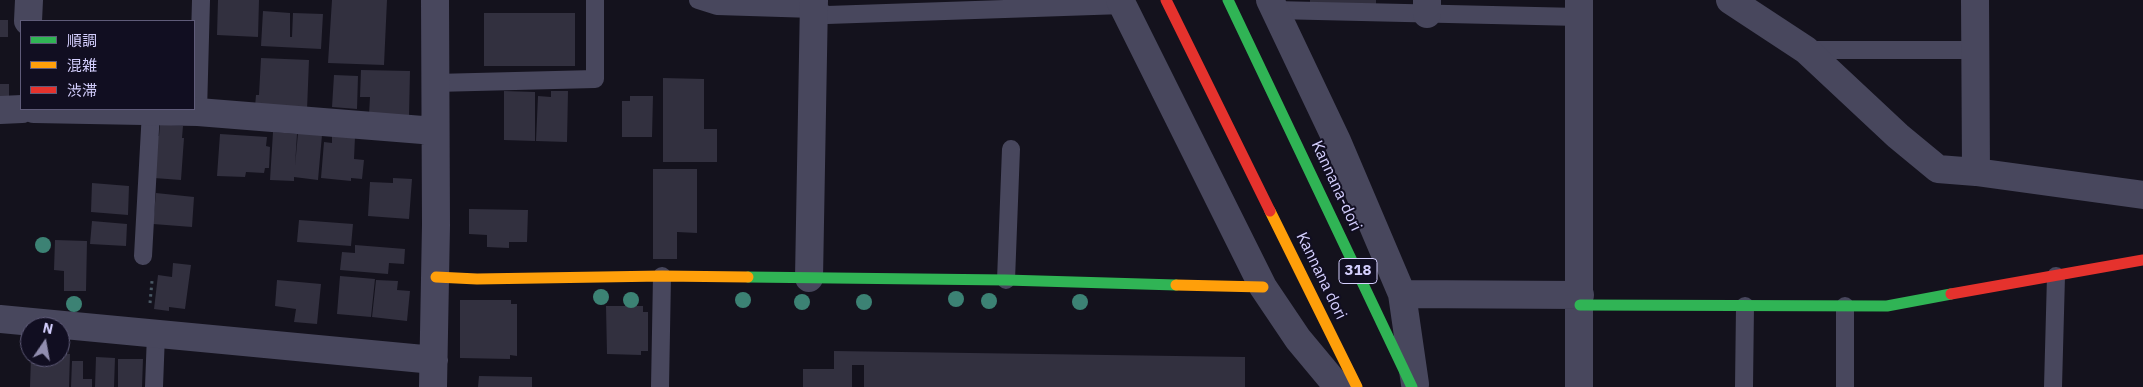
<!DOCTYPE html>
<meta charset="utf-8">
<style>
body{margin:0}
#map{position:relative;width:2143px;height:387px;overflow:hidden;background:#14121d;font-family:"IBM Plex Sans","Noto Sans JP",sans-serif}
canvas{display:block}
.legend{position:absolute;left:20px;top:20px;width:175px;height:90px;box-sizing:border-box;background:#110e21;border:1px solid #5f5b79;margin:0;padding:6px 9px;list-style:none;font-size:15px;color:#d4cffe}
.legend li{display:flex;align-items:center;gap:10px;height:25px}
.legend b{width:25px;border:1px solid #5f5b79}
.north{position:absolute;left:20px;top:317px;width:50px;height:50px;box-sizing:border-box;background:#110e21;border:1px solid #5f5b79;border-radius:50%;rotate:12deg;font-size:14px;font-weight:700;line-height:20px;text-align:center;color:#d4cffe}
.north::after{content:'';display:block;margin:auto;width:18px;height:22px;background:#918daf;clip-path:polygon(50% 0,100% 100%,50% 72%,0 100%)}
</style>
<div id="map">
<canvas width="2143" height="387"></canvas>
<ul class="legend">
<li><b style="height:6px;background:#30b455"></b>順調</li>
<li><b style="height:6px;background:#ff9f0a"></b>混雑</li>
<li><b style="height:6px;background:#e5322d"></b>渋滞</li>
</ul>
<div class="north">N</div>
</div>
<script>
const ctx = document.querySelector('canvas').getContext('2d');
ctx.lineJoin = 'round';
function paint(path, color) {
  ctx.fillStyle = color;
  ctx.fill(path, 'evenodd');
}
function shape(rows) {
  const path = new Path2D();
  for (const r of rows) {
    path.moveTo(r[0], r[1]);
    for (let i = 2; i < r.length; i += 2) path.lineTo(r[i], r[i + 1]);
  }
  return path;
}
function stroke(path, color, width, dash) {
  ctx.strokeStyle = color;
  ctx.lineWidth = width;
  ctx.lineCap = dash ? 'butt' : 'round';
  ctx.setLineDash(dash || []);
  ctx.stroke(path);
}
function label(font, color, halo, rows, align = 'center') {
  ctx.font = font + ' "IBM Plex Sans",sans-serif';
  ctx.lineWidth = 4;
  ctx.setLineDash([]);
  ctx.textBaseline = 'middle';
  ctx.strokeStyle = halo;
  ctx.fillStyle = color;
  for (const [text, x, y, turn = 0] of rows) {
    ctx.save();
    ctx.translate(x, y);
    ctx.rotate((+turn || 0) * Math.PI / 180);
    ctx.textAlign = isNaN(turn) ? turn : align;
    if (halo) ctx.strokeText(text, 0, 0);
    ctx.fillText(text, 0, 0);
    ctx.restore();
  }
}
const building = shape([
 [218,0,259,0,258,37,217,35],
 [332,0,387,0,384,65,328,63],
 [1310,0,1376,0,1376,4,1310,4],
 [263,11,290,13,290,37,292,37,293,13,323,14,321,49,261,46],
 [484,13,575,13,575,66,484,66],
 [0,20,8,20,8,37,0,37],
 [261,58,309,60,307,110,255,107,256,95,259,95],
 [361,70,410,71,409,116,369,115,370,97,360,97],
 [334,75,358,76,357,109,332,107],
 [663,78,704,79,704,129,717,129,717,162,663,162],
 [0,84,9,84,9,96,0,96],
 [504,91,535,92,535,141,504,140],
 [551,91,568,91,567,142,536,141,538,96,551,97],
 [630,96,653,96,652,137,622,137,622,101,630,101],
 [160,124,183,126,182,138,184,138,181,180,154,178,157,136,159,136],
 [273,132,297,134,295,166,298,133,322,135,318,180,294,177,294,181,270,180],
 [220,134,267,137,266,146,270,147,269,168,265,168,264,173,246,172,245,177,217,176],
 [332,135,355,137,354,159,364,160,362,179,351,178,351,181,321,178,324,142,332,143],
 [653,169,697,169,697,233,677,232,677,259,653,259],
 [393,178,412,179,409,219,368,216,370,182,393,183],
 [92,183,129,186,128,215,91,212],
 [156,193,194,197,192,227,153,224],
 [469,209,528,210,527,242,509,242,509,248,487,247,487,235,469,234],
 [299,220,353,224,351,246,297,242],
 [92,221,127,224,126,246,90,244],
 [55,240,87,241,86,291,64,291,64,271,54,270],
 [355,245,405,249,404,264,389,263,388,274,340,270,342,252,355,253],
 [173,263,191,265,185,309,169,307,169,311,154,309,158,275,172,277],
 [340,276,375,279,371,317,337,314],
 [277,280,321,284,317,324,294,322,296,309,275,306],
 [376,280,398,281,397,290,410,291,407,321,372,317],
 [460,300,511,300,511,304,517,304,517,356,510,355,510,359,460,358],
 [606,306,643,306,643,312,648,312,648,351,641,351,641,355,607,354],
 [834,351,1245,357,1245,387,864,387,864,365,852,365,852,387,803,387,803,369,834,369],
 [60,353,70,354,69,387,30,387,31,357,60,357],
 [96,357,115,358,114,387,95,387],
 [118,359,143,359,142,387,118,387],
 [72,361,83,361,83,379,92,379,92,387,71,387],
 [479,376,532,377,532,387,478,387]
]);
const path = shape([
 [150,303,152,281]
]);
const lane = shape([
 [698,0,717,6,814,9,827,15,1123,5],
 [1274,10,1579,17],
 [1806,50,1975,50],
 [435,83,595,79,595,0],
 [198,112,201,0],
 [143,256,151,111],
 [1006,280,1011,149],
 [1845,306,1845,387],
 [154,387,156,334],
 [660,387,662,276],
 [1744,387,1745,306],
 [2053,387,2056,276]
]);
const street = shape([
 [1120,0,1263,287,1298,339,1338,387],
 [1270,0,1337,141,1402,294,1415,384],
 [1579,0,1579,387],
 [1730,0,1806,50,1898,136,1938,169,1976,172,2143,195],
 [1975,0,1976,172],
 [1427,14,1427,0],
 [28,21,29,0],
 [34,109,198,112,435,131],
 [0,110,22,109],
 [809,278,814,0],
 [1402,294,1580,295],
 [0,319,434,360],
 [433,387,436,225,435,0]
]);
const fast = shape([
 [1228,0,1412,387],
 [748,277,1006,280,1176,285],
 [1580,305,1887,306,1951,294]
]);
const slow = shape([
 [1270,211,1357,387],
 [436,277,477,279,662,276,748,277],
 [1176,285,1263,287]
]);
const jam = shape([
 [1166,0,1270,211],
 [1951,294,2143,260]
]);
const trees = [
 [43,245],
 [601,297],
 [956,299],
 [631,300],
 [743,300],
 [989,301],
 [802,302],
 [864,302],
 [1080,302],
 [74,304]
];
const shields = [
 [1358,271,38]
];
const shieldNames = [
 ["318",1358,271]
];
const streetNames = [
 ["Kannana-dori",1336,186,65],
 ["Kannana dori",1321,276,64]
];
paint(building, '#32303f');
stroke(path, '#4a5965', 3, [2.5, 4]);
stroke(lane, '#48475d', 18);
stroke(street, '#48475d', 28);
stroke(fast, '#30b455', 11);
stroke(slow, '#ff9f0a', 11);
stroke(jam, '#e5322d', 11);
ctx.fillStyle = '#3c8274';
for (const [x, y] of trees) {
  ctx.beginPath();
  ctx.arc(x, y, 8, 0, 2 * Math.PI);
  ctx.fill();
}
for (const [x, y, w] of shields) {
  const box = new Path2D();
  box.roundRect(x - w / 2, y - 12.5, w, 25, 4);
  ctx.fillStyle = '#110e21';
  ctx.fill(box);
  stroke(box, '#d4cffe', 1);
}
label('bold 15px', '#d4cffe', null, shieldNames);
label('16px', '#d4cffe', '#110e21', streetNames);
</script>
